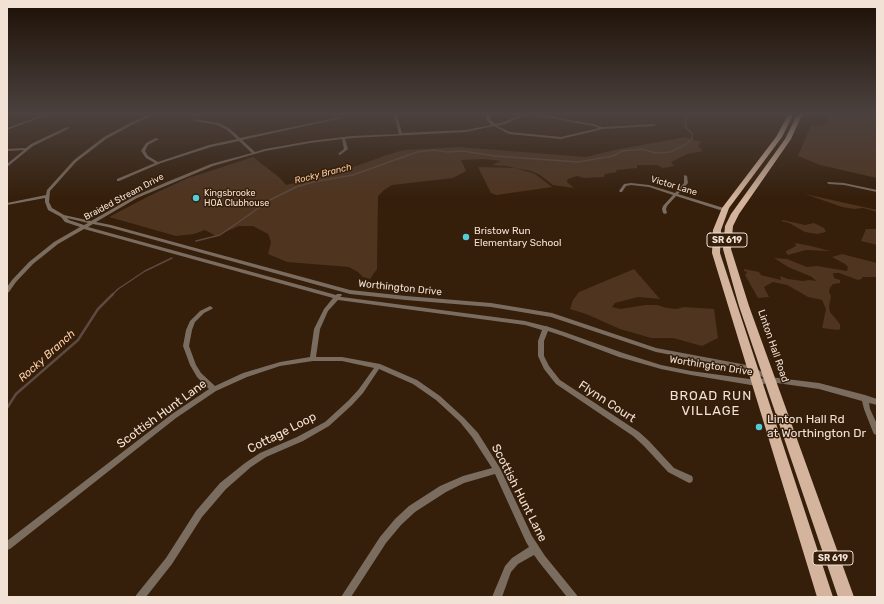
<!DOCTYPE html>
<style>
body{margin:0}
#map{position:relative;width:884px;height:604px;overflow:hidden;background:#351e0a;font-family:Rubik,sans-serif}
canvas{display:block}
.frame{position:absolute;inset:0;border:8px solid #f2e2d6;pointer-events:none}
</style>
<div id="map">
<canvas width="884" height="604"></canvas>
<div class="frame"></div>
</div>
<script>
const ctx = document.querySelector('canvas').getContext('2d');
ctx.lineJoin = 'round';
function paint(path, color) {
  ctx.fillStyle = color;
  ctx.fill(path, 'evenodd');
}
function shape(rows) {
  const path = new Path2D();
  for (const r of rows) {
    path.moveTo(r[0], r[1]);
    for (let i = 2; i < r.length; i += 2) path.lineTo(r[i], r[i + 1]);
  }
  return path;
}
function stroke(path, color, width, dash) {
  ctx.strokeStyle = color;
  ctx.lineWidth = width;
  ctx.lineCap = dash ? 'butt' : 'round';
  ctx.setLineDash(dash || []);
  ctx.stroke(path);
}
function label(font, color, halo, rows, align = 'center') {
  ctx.font = font + ' Rubik,sans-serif';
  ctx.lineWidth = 3;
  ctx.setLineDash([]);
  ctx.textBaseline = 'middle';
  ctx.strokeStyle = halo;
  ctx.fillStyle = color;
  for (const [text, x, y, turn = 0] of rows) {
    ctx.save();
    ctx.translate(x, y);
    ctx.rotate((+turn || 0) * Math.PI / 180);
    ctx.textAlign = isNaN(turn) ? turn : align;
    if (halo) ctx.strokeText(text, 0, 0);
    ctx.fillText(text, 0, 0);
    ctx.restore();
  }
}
const green = shape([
 [828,115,877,115,877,178,820,165,798,156,811,125,823,126,827,124,830,116],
 [685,137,702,142,698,146,703,151,687,154,671,162,674,166,663,168,657,165,637,165,637,168,616,170,617,172,605,174,604,177,584,178,577,176,568,179,567,182,574,188,553,185,540,175,531,171,506,166,492,165,501,161,484,159,461,160,466,171,453,178,392,185,384,190,378,196,377,269,370,279,363,277,358,272,349,267,287,262,268,254,271,242,268,234,253,226,239,226,216,236,205,230,194,234,176,236,109,217,149,196,188,178,253,157,280,178,286,185,331,175,387,155,404,150,459,147,586,157,614,150],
 [478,167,516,168,535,174,552,187,496,195,491,193],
 [805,194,877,210,877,212,863,208,854,209,842,207],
 [783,220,805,225,814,223,824,228,826,232,817,234,805,232,789,223,781,221],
 [866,229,877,229,877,245,861,241],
 [795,243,811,246,830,251,806,250,788,255,786,253,786,251,796,246],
 [842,254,877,263,877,277,862,277,862,279,858,280,839,273,833,273,834,278,840,280,840,283,833,284,830,288,829,292,831,296,829,307,830,312,840,324,840,329,838,330,822,328,826,309,822,300,808,297,787,285,773,282,764,287,769,297,758,298,745,275,747,272,744,271,744,269,759,272,761,275,781,280,780,276,788,279,803,281,809,280,816,281,812,277,788,267,774,258,787,259,807,267,817,266,847,271,848,267,845,264,832,257],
 [634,269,660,299,638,297,615,303,612,307,620,309,645,305,657,305,667,308,676,309,684,307,714,309,718,338,702,346,673,338,651,338,620,329,586,314,570,309,573,300,579,292]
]);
const streamFar1 = shape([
 [196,241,220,235,270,200,296,187,313,182,353,175,417,152,434,150,448,152,463,151,495,156,578,162,613,156,622,151,643,149,655,153,670,152,687,144,692,138,692,134,685,126,687,118,691,115],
 [112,295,118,289,145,271,172,258]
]);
const stream = shape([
 [7,408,16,394,78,340,98,309,113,294]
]);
const street = shape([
 [43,115,48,115,7,130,7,128,43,115],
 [148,115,153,115,132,125,106,139,76,162,50,191,49,202,52,208,64,215,91,221,135,196,167,182,211,164,252,153,239,141,211,147,161,163,119,181,117,181,117,179,155,163,146,158,141,151,146,143,156,138,159,139,148,145,145,151,148,156,158,162,209,145,237,139,227,130,217,125,194,121,193,120,195,119,219,123,229,128,240,138,340,117,342,118,242,140,255,152,265,149,310,141,352,136,399,134,394,115,397,115,402,133,466,130,491,125,486,119,486,115,490,115,490,119,495,124,504,122,520,115,525,115,506,124,497,126,510,132,561,137,599,128,593,126,534,115,543,115,593,124,603,127,655,124,655,126,654,126,603,129,561,139,509,134,494,126,466,132,352,138,345,139,348,149,340,155,338,154,344,149,342,139,310,143,265,151,213,166,137,198,96,222,111,225,350,290,406,296,491,303,552,313,656,348,752,366,770,377,819,383,865,395,877,399,877,405,869,403,870,409,877,424,877,435,874,434,873,432,864,409,862,401,819,389,770,382,757,386,691,375,661,369,619,357,563,336,548,331,544,341,544,356,549,366,560,380,639,432,649,441,674,468,692,476,693,479,692,482,689,483,668,472,643,445,633,436,556,384,544,369,538,356,538,341,542,330,525,325,338,300,328,311,320,329,316,357,342,357,380,364,417,380,440,396,464,418,478,433,500,468,532,536,545,556,576,594,578,597,567,597,539,562,534,555,518,564,511,572,502,597,492,597,505,566,512,558,529,547,526,542,495,474,464,483,446,492,415,512,401,525,386,543,351,597,341,597,380,537,395,519,409,506,440,486,463,476,492,468,472,437,460,422,436,400,413,384,379,369,363,393,352,405,329,426,303,441,266,457,251,467,226,489,202,517,172,564,146,597,135,597,137,594,166,558,196,511,220,483,245,463,260,453,297,437,325,422,348,401,359,389,374,368,342,361,313,361,280,366,247,377,216,391,176,418,10,549,7,550,7,541,172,414,209,389,197,377,190,365,183,346,186,330,190,321,200,311,210,306,213,308,212,309,204,313,195,322,192,330,189,346,196,365,201,373,215,386,243,373,280,362,310,357,314,329,324,309,333,298,84,229,58,244,33,264,16,282,9,292,7,293,7,287,12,280,29,262,54,242,80,227,65,222,61,217,48,210,45,202,45,198,7,205,7,203,46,195,47,190,74,160,104,137,130,123,148,115],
 [67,218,88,223,84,225,69,220,67,218],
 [93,224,108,227,350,294,406,300,491,307,551,317,656,352,750,370,764,378,757,380,691,371,661,365,623,353,567,333,546,326,545,326,525,321,342,297,340,297,342,295,341,294,337,294,336,295,88,227,93,224],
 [67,127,70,128,33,146,7,167,7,164,24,150,7,151,7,149,26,148,31,144,67,127],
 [684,175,687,176,688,183,678,194,727,209,727,211,723,211,676,196,667,206,666,209,667,213,665,214,663,213,662,209,663,206,673,195,649,187,631,185,626,186,622,192,620,192,619,191,624,184,631,183,649,185,675,193,684,183,684,175],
 [828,182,844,183,877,190,877,192,844,185,829,184,827,183,828,182]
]);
const primary = shape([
 [788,115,793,115,782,137,729,208,721,230,720,253,833,597,817,597,712,253,713,230,722,208,776,137,788,115],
 [797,115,802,115,791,139,739,214,733,226,731,249,749,306,854,597,838,597,739,306,723,249,725,226,731,214,785,139,797,115]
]);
const markers = [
 [196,198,4,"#53cbdb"],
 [466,237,4,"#53cbdb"],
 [759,427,4,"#53cbdb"]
];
const farWaternames = [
 ["Rocky Branch",323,174,-14]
];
const farStreetnames = [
 ["Victor Lane",674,186,17],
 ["Braided Stream Drive",124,197,-28]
];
const farPoinames = [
 ["Kingsbrooke",204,193],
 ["HOA Clubhouse",204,203]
];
const shields = [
 [727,240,40],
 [833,558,40]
];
const shieldNames = [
 ["SR 619",727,240],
 ["SR 619",833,558]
];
const poiNames = [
 ["Bristow Run",474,231],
 ["Elementary School",474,243]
];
const streetNames = [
 ["Worthington Drive",400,288,6],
 ["Linton Hall Road",773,346,71],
 ["Worthington Drive",711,366,9]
];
const waterNames = [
 ["Rocky Branch",47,356,-42]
];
const nearStreetnames = [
 ["Flynn Court",607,402,33],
 ["Scottish Hunt Lane",162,414,-36],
 ["Cottage Loop",282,433,-27],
 ["Scottish Hunt Lane",519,493,63]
];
const nearPoinames = [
 ["Linton Hall Rd",767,420],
 ["at Worthington Dr",767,434]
];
const nearNeighbourhoodnames = [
 ["BROAD RUN",711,396],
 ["VILLAGE",711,411]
];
paint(green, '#4f341f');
stroke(streamFar1, '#5c4940', 1.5);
stroke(stream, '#5c4940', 2.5);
paint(street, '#7b6c60');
paint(primary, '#d4b49c');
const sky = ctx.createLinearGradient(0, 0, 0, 200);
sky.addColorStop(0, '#1d1006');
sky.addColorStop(0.57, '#4b413e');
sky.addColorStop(1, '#4b413e00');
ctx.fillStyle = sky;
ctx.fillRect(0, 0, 884, 200);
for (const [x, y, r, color] of markers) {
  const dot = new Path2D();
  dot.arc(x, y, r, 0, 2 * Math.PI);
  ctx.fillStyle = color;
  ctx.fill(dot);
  stroke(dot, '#351e0a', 1.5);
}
label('italic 9px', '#fdcfab', '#351e0a', farWaternames);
label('9px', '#f2e2d6', '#351e0a', farStreetnames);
label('9px', '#f2e2d6', '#351e0a', farPoinames, 'left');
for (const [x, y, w] of shields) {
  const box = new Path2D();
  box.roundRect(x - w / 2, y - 7, w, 14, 3);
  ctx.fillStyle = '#351e0a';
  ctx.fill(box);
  stroke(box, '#f2e2d6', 1);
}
label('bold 9px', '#f2e2d6', null, shieldNames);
label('10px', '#f2e2d6', '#351e0a', poiNames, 'left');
label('10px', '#f2e2d6', '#351e0a', streetNames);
label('italic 11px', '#fdcfab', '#351e0a', waterNames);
label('12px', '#f2e2d6', '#351e0a', nearStreetnames);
label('12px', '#f2e2d6', '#351e0a', nearPoinames, 'left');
ctx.letterSpacing = '1px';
label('13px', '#f2e2d6', '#351e0a', nearNeighbourhoodnames);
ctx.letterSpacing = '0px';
</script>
